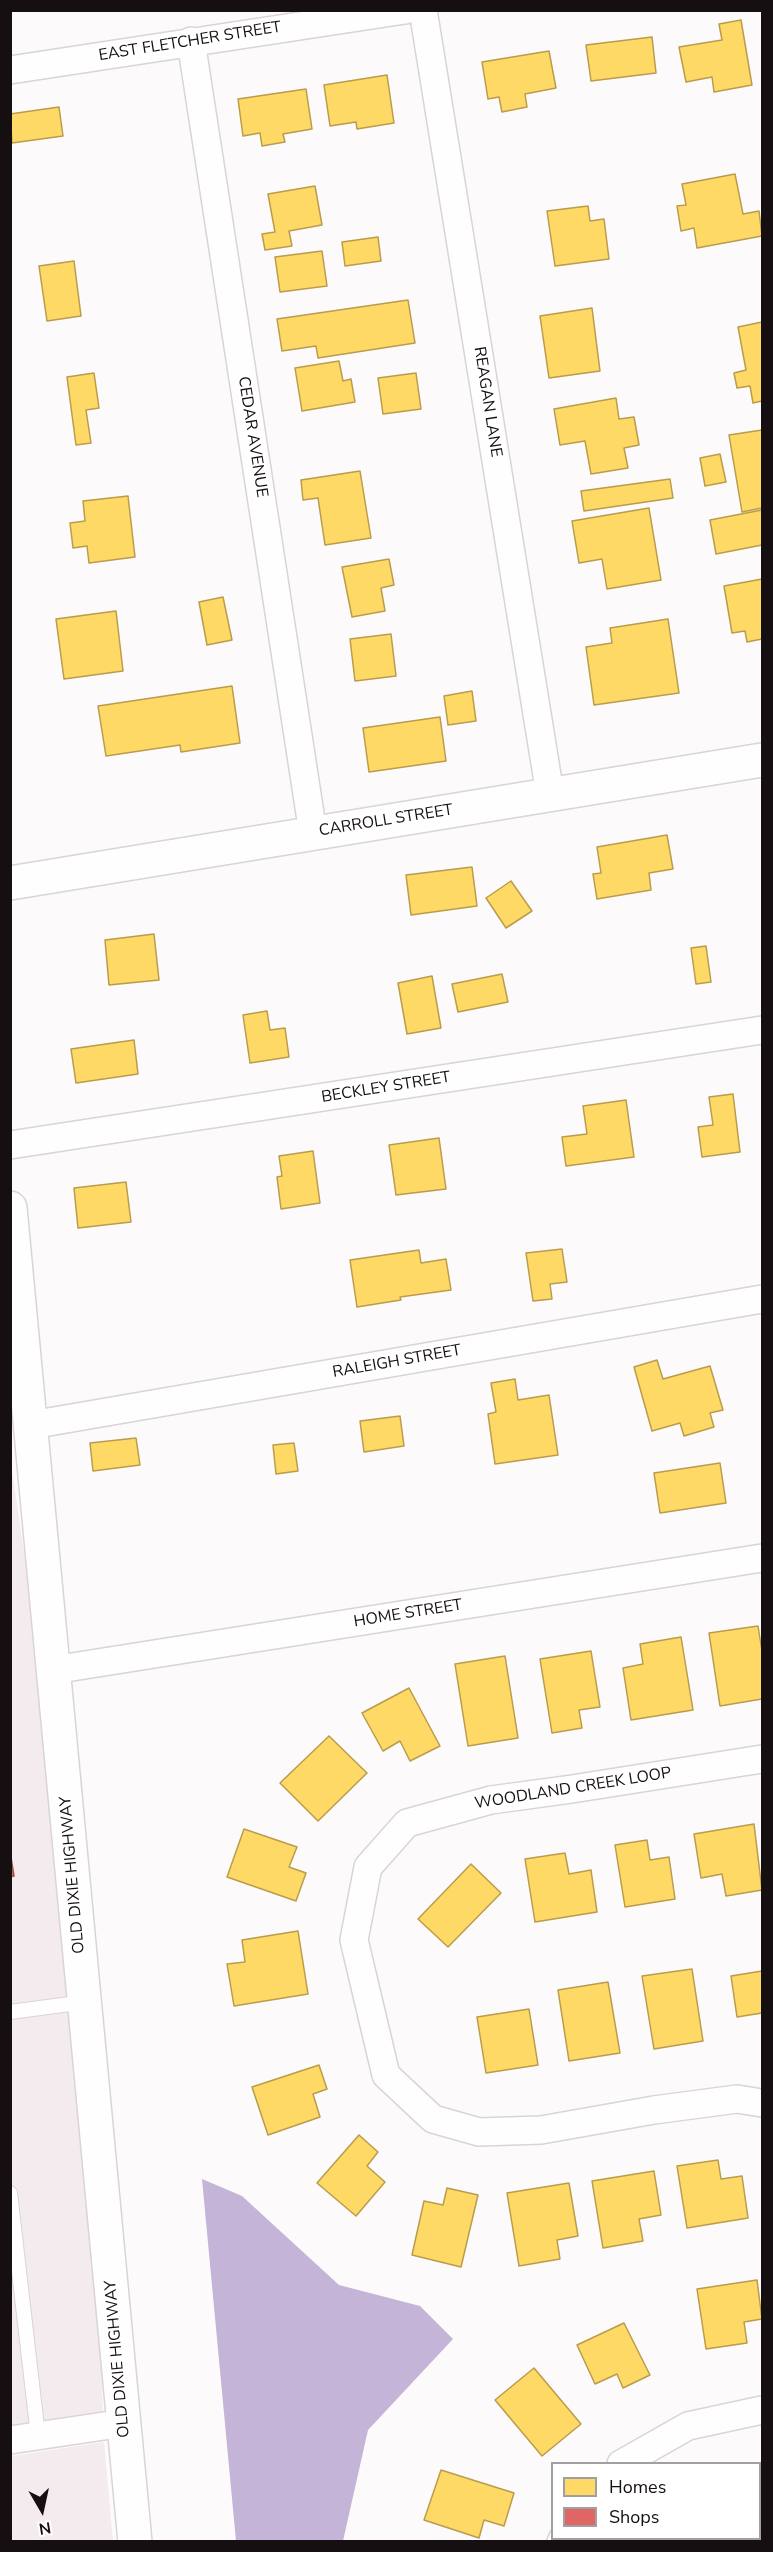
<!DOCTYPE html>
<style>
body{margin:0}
#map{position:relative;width:773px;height:2552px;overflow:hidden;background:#fdfafb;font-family:"Nunito Sans",sans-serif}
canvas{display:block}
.frame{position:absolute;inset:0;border:12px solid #160f11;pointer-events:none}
.legend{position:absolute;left:551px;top:2462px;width:210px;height:78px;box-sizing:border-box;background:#fff;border:2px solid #a29fa0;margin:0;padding:8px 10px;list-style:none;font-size:18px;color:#160f11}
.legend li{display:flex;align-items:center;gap:12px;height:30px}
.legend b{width:30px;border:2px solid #a29fa0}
.north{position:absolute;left:12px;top:2480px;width:60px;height:60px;-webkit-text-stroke:4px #fff;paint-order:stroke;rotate:171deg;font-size:16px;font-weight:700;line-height:24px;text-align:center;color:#160f11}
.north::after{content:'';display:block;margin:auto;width:21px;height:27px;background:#160f11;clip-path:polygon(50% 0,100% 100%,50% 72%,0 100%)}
</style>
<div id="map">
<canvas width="773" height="2552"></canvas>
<div class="frame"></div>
<ul class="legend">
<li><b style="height:16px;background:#ffd966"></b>Homes</li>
<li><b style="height:16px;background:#e06666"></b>Shops</li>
</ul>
<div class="north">N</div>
</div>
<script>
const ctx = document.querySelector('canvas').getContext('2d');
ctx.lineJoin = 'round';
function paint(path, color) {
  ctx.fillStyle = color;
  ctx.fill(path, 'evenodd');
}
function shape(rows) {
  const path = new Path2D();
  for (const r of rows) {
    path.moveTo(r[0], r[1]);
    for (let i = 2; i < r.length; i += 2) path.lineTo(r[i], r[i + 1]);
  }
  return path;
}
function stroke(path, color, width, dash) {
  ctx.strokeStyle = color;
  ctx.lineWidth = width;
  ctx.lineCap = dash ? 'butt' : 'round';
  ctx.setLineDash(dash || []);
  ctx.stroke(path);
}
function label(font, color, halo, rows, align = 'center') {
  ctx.font = font + ' "Nunito Sans",sans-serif';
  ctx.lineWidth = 6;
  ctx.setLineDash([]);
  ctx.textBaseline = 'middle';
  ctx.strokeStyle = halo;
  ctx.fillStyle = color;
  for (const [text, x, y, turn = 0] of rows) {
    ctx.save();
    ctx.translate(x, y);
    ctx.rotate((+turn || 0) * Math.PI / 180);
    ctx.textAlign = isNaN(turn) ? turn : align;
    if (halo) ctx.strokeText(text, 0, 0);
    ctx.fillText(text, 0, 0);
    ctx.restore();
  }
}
const built = shape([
 [10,1457,37,1641,98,2287,103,2411,11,2425],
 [104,2442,113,2541,11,2541,11,2456]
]);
const water = shape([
 [202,2179,242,2196,339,2285,420,2306,453,2339,368,2430,343,2541,236,2541]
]);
const homes = shape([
 [741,20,752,85,714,92,712,77,686,82,679,47,722,40,719,24,741,20],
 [652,37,656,73,591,81,586,45,652,37],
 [549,51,556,88,525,94,527,107,502,112,499,97,488,99,482,62,549,51],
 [387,75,394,123,357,129,356,122,330,126,324,85,387,75],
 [306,89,312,129,283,134,285,142,262,146,260,133,243,136,238,99,306,89],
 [59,107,63,136,12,143,10,114,59,107],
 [735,174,743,214,759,211,762,236,697,248,694,228,681,231,677,206,686,205,682,184,735,174],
 [315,186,322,225,289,231,292,246,265,250,262,234,275,232,268,194,315,186],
 [588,206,590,221,604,219,609,259,555,266,547,211,588,206],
 [378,237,381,261,345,266,342,242,378,237],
 [322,251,327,286,280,292,275,257,322,251],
 [74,261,81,316,47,321,39,266,74,261],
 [408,300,415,343,318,358,316,346,282,351,277,319,408,300],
 [592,308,600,371,549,378,540,316,592,308],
 [762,322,762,401,753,403,750,386,737,388,734,373,746,370,738,327,762,322],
 [339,361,343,381,351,379,355,402,302,411,295,368,339,361],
 [94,373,99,408,86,410,91,443,76,445,67,377,94,373],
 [416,373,421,409,383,414,378,378,416,373],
 [616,398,619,419,634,417,639,445,624,448,628,468,591,474,585,441,560,445,554,409,616,398],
 [762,430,762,508,742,512,729,435,762,430],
 [720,454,726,482,705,486,700,458,720,454],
 [360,471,371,538,325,545,318,498,303,500,301,480,360,471],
 [670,479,673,498,584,511,581,491,670,479],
 [128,496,135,557,89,563,87,546,73,548,70,523,85,521,83,501,128,496],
 [649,508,661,580,607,589,602,559,579,563,572,521,649,508],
 [762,510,762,545,716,554,710,520,762,510],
 [389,559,394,585,381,588,385,611,352,617,342,567,389,559],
 [762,579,762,639,747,642,745,631,732,633,724,586,762,579],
 [223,597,232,640,207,645,199,602,223,597],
 [116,611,123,671,64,679,56,619,116,611],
 [668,619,679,693,594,705,586,647,612,643,610,628,668,619],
 [391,634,396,676,355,681,350,639,391,634],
 [232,686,240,743,181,752,180,745,106,756,98,706,232,686],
 [472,691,476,721,448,725,444,696,472,691],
 [440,717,446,761,369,772,363,728,440,717],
 [667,835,673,869,649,873,651,890,597,899,593,874,601,873,597,847,667,835],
 [472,867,477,906,411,915,406,875,472,867],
 [511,881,532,911,506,928,486,898,511,881],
 [154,934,159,980,109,985,105,940,154,934],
 [706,946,711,982,696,984,691,948,706,946],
 [502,974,508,1002,458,1012,452,984,502,974],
 [432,976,441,1028,407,1034,398,983,432,976],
 [267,1011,270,1030,285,1028,289,1057,250,1063,243,1015,267,1011],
 [134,1040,138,1074,76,1083,71,1049,134,1040],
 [733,1094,740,1152,702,1157,698,1127,713,1125,709,1097,733,1094],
 [626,1100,634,1157,566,1166,562,1137,587,1134,583,1106,626,1100],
 [439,1138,446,1189,396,1195,389,1145,439,1138],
 [313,1151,320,1203,281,1209,277,1177,282,1176,279,1156,313,1151],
 [126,1182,131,1222,78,1228,74,1188,126,1182],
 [562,1249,567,1282,550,1284,552,1299,533,1301,526,1253,562,1249],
 [419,1250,421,1263,446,1259,451,1290,400,1297,401,1300,357,1307,350,1260,419,1250],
 [657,1360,663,1379,710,1366,723,1410,710,1413,714,1427,684,1436,680,1423,652,1431,634,1367,657,1360],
 [515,1379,518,1400,549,1395,558,1455,495,1464,488,1414,496,1412,491,1383,515,1379],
 [400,1416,404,1446,364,1452,360,1421,400,1416],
 [136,1438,140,1465,93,1471,90,1443,136,1438],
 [294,1443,298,1471,276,1474,273,1445,294,1443],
 [720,1463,726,1503,660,1513,654,1473,720,1463],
 [758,1626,762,1651,762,1699,720,1706,709,1633,758,1626],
 [681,1637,693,1710,631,1720,623,1668,643,1664,640,1644,681,1637],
 [591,1651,600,1707,579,1710,582,1728,552,1733,540,1659,591,1651],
 [505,1656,518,1738,468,1746,455,1664,505,1656],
 [409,1688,440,1746,410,1761,400,1741,383,1751,362,1713,409,1688],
 [329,1736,367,1773,318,1821,280,1783,329,1736],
 [754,1824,762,1890,726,1896,722,1874,701,1878,694,1834,754,1824],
 [244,1829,297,1847,289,1867,306,1873,296,1901,227,1877,244,1829],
 [647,1840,650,1860,669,1857,675,1899,625,1907,615,1845,647,1840],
 [565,1853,569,1874,591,1870,597,1912,535,1922,525,1859,565,1853],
 [471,1864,501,1893,448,1947,418,1919,471,1864],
 [298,1931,308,1994,234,2006,227,1964,245,1962,242,1940,298,1931],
 [692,1969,703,2041,654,2049,642,1976,692,1969],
 [762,1971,762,2013,737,2017,731,1976,762,1971],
 [608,1982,620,2053,569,2061,558,1990,608,1982],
 [529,2009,538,2065,486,2073,477,2017,529,2009],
 [319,2065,327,2089,313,2094,320,2117,268,2135,252,2087,319,2065],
 [359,2135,378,2152,367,2166,385,2182,356,2216,317,2183,359,2135],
 [718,2160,721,2179,742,2176,748,2218,687,2228,677,2166,718,2160],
 [654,2171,661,2215,639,2219,643,2241,603,2248,592,2181,654,2171],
 [569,2183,578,2236,557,2240,560,2259,519,2266,507,2193,569,2183],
 [447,2188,478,2195,461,2267,412,2255,424,2201,443,2205,447,2188],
 [757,2280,762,2319,744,2322,747,2343,706,2349,697,2289,757,2280],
 [624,2323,650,2375,623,2388,617,2374,595,2384,577,2345,624,2323],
 [534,2368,581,2424,542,2456,495,2400,534,2368],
 [441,2470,514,2493,504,2526,484,2520,479,2538,424,2520,441,2470],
 [762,2487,762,2542,756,2542,756,2538,760,2538,760,2488,762,2487],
 [633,2538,699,2538,695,2542,629,2542,633,2538]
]);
const shops = shape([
 [10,1851,14,1876,10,1877,10,1851]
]);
const service = shape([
 [10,2012,85,2002],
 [10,2193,38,2436]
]);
const minor = shape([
 [423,10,550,794],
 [191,41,313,833],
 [10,70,405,10],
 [10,1145,762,1030],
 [31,1425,762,1299],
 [53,1670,762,1558],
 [762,1759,572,1789,491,1800,407,1823,368,1867,354,1940,386,2075,433,2119,479,2132,541,2130,654,2110,737,2099,762,2103],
 [10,2440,124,2423],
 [621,2464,688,2426,762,2410],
 [561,2542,563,2538]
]);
const tertiary = shape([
 [10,1208,135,2542]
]);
const secondary = shape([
 [10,883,762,760]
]);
const streetNames = [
 ["EAST FLETCHER STREET",190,42,-9],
 ["REAGAN LANE",487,402,81],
 ["CEDAR AVENUE",252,437,81],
 ["CARROLL STREET",386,821,-9],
 ["BECKLEY STREET",386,1088,-9],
 ["RALEIGH STREET",397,1362,-10],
 ["HOME STREET",408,1614,-9],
 ["WOODLAND CREEK LOOP",573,1789,-9],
 ["OLD DIXIE HIGHWAY",73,1875,-95],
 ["OLD DIXIE HIGHWAY",118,2359,-95]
];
paint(built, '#f3ebee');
paint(water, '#c4b4d7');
paint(homes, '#ffd966');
stroke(homes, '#b99c4c', 1.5);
paint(shops, '#e06666');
stroke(shops, '#a34c4c', 1.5);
stroke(service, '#dad4d7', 16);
stroke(minor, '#dad4d7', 30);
stroke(tertiary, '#dad4d7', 36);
stroke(secondary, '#dad4d7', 36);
stroke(service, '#fffefe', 14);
stroke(minor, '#fffefe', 27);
stroke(tertiary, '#fffefe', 33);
stroke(secondary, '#fffefe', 33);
label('16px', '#160f11', '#fff', streetNames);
</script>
